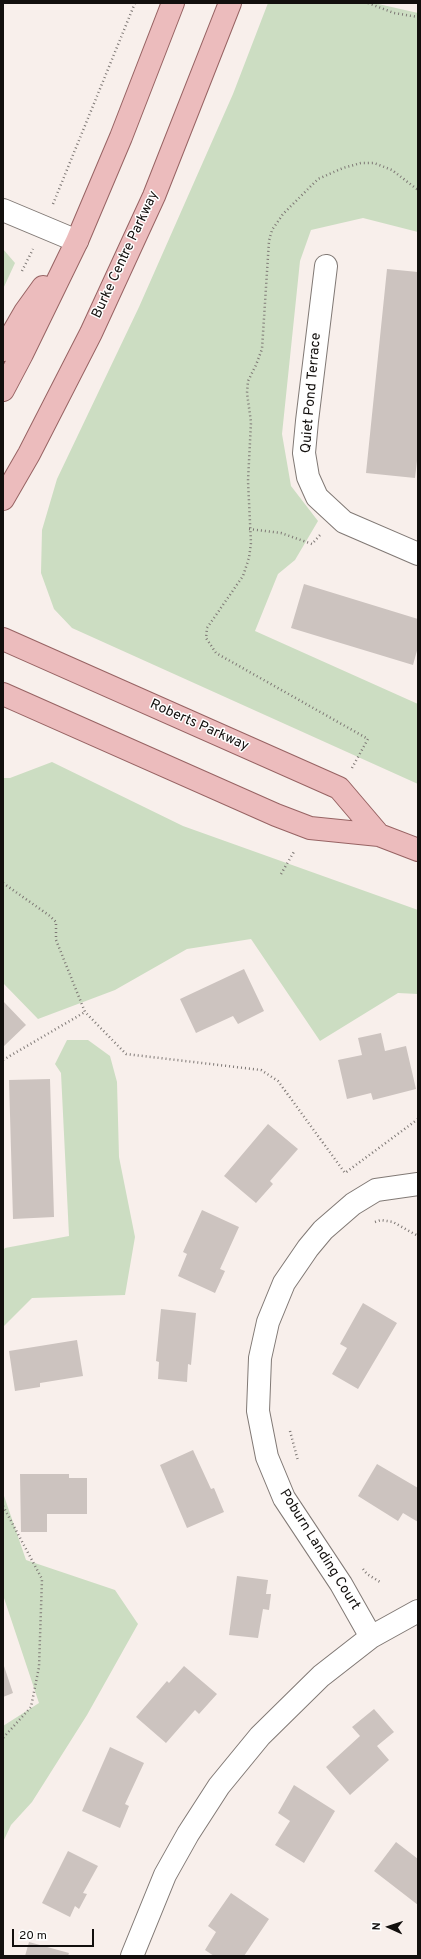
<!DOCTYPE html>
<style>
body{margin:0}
#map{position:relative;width:421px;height:1959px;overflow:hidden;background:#f8efeb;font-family:Overpass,sans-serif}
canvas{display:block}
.frame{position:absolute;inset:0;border:4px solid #120f0d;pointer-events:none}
.north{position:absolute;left:369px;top:1907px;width:40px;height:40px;-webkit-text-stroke:3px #fff;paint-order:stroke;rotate:273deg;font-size:11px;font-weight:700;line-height:16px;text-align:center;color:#120f0d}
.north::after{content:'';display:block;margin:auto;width:14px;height:18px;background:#120f0d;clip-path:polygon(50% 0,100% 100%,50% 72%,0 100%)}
.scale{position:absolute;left:12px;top:1929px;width:82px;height:18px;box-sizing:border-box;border:2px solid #120f0d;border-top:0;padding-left:5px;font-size:12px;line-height:14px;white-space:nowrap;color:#120f0d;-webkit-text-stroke:3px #fff;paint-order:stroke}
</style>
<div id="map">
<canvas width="421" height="1959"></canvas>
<div class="frame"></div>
<div class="north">N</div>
<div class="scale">20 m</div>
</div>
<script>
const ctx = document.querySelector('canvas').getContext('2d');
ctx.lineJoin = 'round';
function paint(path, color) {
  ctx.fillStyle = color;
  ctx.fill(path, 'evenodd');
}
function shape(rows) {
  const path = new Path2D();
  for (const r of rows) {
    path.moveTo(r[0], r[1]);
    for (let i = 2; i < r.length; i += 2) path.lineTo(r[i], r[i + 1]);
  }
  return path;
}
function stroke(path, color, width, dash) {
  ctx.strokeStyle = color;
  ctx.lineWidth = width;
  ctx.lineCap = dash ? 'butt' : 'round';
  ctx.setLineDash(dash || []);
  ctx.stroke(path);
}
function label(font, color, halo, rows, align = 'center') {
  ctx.font = font + ' Overpass,sans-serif';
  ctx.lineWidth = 3;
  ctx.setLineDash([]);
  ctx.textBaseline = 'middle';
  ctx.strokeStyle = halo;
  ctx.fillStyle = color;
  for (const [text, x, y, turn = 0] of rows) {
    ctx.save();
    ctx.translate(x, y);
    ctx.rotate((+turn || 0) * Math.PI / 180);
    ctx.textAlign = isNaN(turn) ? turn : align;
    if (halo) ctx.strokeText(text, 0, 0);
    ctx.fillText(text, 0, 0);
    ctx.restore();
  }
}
const green = shape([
 [268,3,374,3,418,13,418,232,363,218,311,230,300,261,282,434,291,486,318,521,295,560,278,574,255,631,418,704,418,784,72,628,54,609,41,573,42,530,57,479,139,307,233,94],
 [3,249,15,263,3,289],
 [52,762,183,826,418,910,418,994,398,993,320,1041,251,939,187,949,115,990,38,1019,3,983,3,778,10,778],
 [67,1040,88,1040,110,1056,117,1082,119,1157,135,1237,125,1295,32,1298,3,1327,3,1251,5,1248,69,1236,61,1073,55,1064],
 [3,1493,26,1560,115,1590,138,1624,87,1715,32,1802,11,1825,3,1842,3,1726,39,1703,3,1595]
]);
const building = shape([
 [387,269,418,272,418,452,415,478,366,473],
 [304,584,418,619,418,647,413,665,291,628],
 [244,969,264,1011,238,1024,233,1016,196,1033,180,999],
 [3,1001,26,1025,3,1047],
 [381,1033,385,1051,406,1046,416,1089,373,1100,371,1093,347,1099,338,1060,362,1055,358,1038],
 [50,1079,54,1217,13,1219,9,1080],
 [268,1124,298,1149,270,1181,273,1184,256,1203,224,1176],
 [202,1210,239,1227,220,1269,225,1271,215,1293,178,1276,187,1254,183,1252],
 [363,1303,397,1323,358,1389,332,1374,347,1348,340,1344],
 [161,1309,196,1313,191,1365,188,1364,187,1382,158,1379,159,1362,156,1361],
 [77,1340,83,1376,40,1383,40,1387,15,1391,9,1351],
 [193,1450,211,1489,214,1488,224,1512,187,1528,160,1465],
 [377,1464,418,1488,418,1522,403,1513,398,1521,358,1496],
 [20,1474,69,1474,69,1478,87,1478,87,1514,47,1514,47,1532,21,1532],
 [237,1576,268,1580,266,1594,271,1594,269,1610,263,1609,258,1638,229,1635],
 [3,1663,13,1693,3,1697],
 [184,1666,217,1694,199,1714,195,1710,166,1743,136,1717,167,1681,169,1683],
 [374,1709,394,1732,377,1746,389,1760,350,1795,326,1767,360,1736,352,1727],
 [110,1747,144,1763,125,1804,129,1806,120,1828,82,1811],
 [294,1785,335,1811,304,1863,275,1845,290,1821,278,1813],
 [396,1842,418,1859,418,1905,374,1871],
 [68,1851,98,1866,83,1893,87,1894,79,1909,75,1906,70,1917,42,1903],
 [231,1893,269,1919,244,1956,214,1956,205,1950,216,1932,208,1926],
 [29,1942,69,1953,68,1956,25,1956]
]);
const path = shape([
 [368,3,394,13,418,17],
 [53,204,135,3],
 [22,271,33,249],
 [249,529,281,533,312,544,321,534],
 [352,768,368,739,216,653,206,638,207,628,243,576,249,558,251,543,248,481,251,422,247,393,248,381,256,365,262,349,269,241,272,230,283,214,318,179,343,168,361,163,374,163,392,170,418,190],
 [281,874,295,850],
 [3,883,50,916,56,922,56,940,85,1012,126,1054,261,1070,278,1081,345,1173,418,1119],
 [3,1060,85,1012],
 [375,1222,381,1220,393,1222,418,1236],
 [290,1431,298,1461],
 [3,1506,42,1579,39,1667,31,1707,3,1738],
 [363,1569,367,1574,380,1582]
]);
const minor = shape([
 [3,210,77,241],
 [326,266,307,421,304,453,308,477,317,497,344,522,418,554],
 [371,1637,341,1584,284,1498,267,1457,258,1411,260,1358,268,1322,284,1283,308,1248,323,1230,353,1204,376,1190,418,1184],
 [132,1956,165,1875,188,1834,219,1786,260,1736,321,1676,371,1637,418,1611]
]);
const major = shape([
 [3,350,25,312,43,287],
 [3,390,22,354,77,241,121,137,173,3],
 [3,499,29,454,91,333,154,196,230,3],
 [3,639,339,788,379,835],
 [3,694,276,815,310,828,379,835,418,850]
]);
const streetNames = [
 ["Burke Centre Parkway",126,255,-65],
 ["Quiet Pond Terrace",312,393,-85],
 ["Roberts Parkway",199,726,24],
 ["Poburn Landing Court",319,1550,58]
];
paint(green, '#ccddc2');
paint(building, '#ccc3bf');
stroke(minor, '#817975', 24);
stroke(major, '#976363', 24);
stroke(path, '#7e7875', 2.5, [1, 3]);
stroke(minor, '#fff', 22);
stroke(major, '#ecbcbd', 22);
label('14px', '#120f0d', '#fff', streetNames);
</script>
